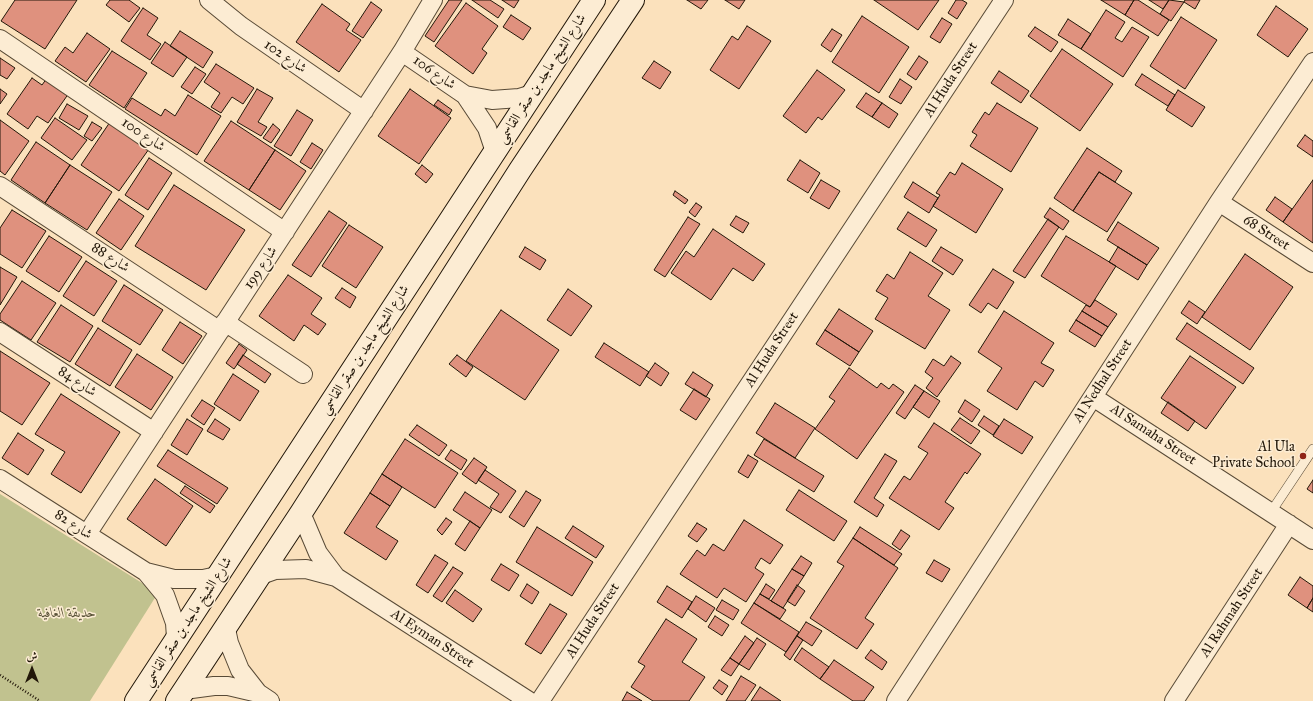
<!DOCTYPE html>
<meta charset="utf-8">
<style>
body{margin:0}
#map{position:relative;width:1313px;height:701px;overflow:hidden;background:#fbe1bc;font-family:"IM FELL Great Primer",Amiri,serif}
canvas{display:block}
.north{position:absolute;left:12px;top:649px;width:40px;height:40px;-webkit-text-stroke:3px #fcecd3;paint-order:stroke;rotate:0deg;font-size:11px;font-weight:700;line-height:16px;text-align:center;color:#221709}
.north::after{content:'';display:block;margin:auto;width:14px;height:18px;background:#221709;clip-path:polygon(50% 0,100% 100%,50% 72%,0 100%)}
</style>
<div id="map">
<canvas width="1313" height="701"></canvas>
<div class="north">ش</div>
</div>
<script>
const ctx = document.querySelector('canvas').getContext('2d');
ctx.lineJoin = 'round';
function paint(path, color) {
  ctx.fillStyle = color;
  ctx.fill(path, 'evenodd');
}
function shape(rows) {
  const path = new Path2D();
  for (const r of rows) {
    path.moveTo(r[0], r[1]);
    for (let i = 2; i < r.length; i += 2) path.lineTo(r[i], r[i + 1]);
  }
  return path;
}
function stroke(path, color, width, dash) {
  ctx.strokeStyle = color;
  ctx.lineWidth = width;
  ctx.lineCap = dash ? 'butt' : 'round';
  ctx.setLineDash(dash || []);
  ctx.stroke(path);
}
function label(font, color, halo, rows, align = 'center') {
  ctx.font = font + ' "IM FELL Great Primer",Amiri,serif';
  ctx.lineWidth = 3;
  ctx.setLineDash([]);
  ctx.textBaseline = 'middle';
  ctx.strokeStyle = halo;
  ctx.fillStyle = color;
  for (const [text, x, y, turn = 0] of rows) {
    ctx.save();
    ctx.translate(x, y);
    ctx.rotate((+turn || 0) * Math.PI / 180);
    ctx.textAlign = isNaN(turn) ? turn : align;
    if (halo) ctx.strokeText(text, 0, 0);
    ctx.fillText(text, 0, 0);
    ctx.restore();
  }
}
const green = shape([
 [0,494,158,593,90,701,0,701]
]);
const building = shape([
 [15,0,77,0,45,49,1,21,15,0],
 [110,0,129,0,140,8,129,22,106,5,110,0],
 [449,0,462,0,434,42,425,36,449,0],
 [472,0,490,0,504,9,498,18,472,0],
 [502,0,519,0,514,8,502,0],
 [687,0,708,0,701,9,687,0],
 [725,0,745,0,739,9,725,0],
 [874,0,939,0,918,30,874,0],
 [956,0,962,0,967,3,957,19,948,13,956,0],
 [1101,0,1134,0,1125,15,1101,0],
 [1134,0,1138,0,1169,20,1158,36,1125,15,1134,0],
 [1149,0,1169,0,1163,9,1149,0],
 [1169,0,1184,2,1171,21,1160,14,1169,0],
 [1185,0,1200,0,1195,9,1184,2,1185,0],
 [371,2,382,10,363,38,352,31,371,2],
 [466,3,498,26,482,49,487,53,473,74,435,46,466,3],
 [322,4,350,24,346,30,361,40,339,72,296,42,322,4],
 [1276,6,1308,29,1288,57,1257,35,1276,6],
 [143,8,158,18,147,35,161,44,150,60,121,41,143,8],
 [1106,10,1125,22,1115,38,1122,42,1132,27,1149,37,1123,77,1081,49,1106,10],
 [511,15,531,28,523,40,503,27,511,15],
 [862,16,909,47,879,93,832,62,862,16],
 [1181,17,1217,40,1185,89,1150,66,1181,17],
 [942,18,952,24,940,43,930,37,942,18],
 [1068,19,1091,34,1081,49,1058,35,1068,19],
 [747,26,771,41,739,89,710,70,732,36,738,40,747,26],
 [1035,27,1058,42,1051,52,1028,36,1035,27],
 [832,29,842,35,831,52,821,45,832,29],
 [180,31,213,52,203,68,170,46,180,31],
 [87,33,110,49,86,82,55,61,65,47,73,53,87,33],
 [165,42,187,57,173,77,151,63,165,42],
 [1062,49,1113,84,1080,131,1030,96,1062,49],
 [112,51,147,73,124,108,89,85,112,51],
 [919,56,928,62,916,80,907,74,919,56],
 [0,58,15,68,7,79,0,75,0,58],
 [654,61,671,72,660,89,642,78,654,61],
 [216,64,254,88,243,104,232,97,221,113,211,107,220,93,204,82,216,64],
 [195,67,206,74,192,94,181,87,195,67],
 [817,70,845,90,822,120,818,117,806,133,783,116,817,70],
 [999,71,1029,91,1021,103,991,83,999,71],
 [1142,74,1175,95,1168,106,1135,85,1142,74],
 [32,78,42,85,47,78,69,93,48,123,37,116,28,129,7,114,32,78],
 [900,79,912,87,901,104,889,97,900,79],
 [0,89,7,94,0,104,0,89],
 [257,89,273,98,258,122,267,127,261,136,237,122,257,89],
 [410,89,451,118,419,164,378,136,410,89],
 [1178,90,1205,107,1192,127,1166,110,1178,90],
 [866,93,882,103,872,117,856,107,866,93],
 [188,95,221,116,197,155,125,109,132,98,161,116,165,109,175,116,188,95],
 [438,100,452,110,449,115,434,105,438,100],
 [882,103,898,114,889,128,872,117,882,103],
 [997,103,1038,128,1011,172,970,146,977,135,972,132,985,112,989,115,997,103],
 [67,104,88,116,79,130,59,118,67,104],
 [297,110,313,120,291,156,274,146,297,110],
 [55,118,87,140,72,160,41,138,55,118],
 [0,120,29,141,5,175,0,171,0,120],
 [231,121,275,150,249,190,204,161,231,121],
 [92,122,102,128,92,141,84,136,92,122],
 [110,122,149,149,119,191,81,165,110,122],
 [273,124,280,130,271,143,263,138,273,124],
 [1305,135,1313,141,1313,157,1297,146,1305,135],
 [36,142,70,165,45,203,11,180,36,142],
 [312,143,323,150,311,169,300,162,312,143],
 [1087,148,1122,171,1115,182,1099,172,1073,211,1054,198,1087,148],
 [275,150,306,171,280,210,249,190,275,150],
 [149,158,172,173,148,210,125,195,149,158],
 [800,160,820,173,808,193,787,180,800,160],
 [962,163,1003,189,976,233,933,206,940,195,936,193,950,172,955,175,962,163],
 [70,165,112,192,87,230,45,203,70,165],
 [422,165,433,174,426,183,415,174,422,165],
 [1099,172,1132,193,1107,232,1073,211,1099,172],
 [821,180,840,191,829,209,810,198,821,180],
 [1313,180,1313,243,1283,222,1313,180],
 [913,182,938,198,929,213,904,197,913,182],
 [174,185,245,230,206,290,135,246,174,185],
 [675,191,688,200,685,204,673,195,675,191],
 [1275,197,1292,209,1283,222,1266,210,1275,197],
 [119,199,144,216,121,250,96,233,119,199],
 [696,203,702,207,695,217,689,212,696,203],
 [1050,208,1069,221,1063,230,1044,217,1050,208],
 [12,210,46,231,22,268,0,254,0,228,12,210],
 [329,211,347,223,311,277,292,265,329,211],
 [908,212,937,230,926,247,897,229,908,212],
 [736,216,749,223,743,233,730,225,736,216],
 [688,217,700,224,665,277,654,270,688,217],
 [1048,219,1059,227,1025,278,1013,271,1048,219],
 [1118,222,1159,248,1147,265,1107,240,1118,222],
 [349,225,383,247,356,288,322,266,349,225],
 [713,229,765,264,753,281,733,268,711,300,671,273,686,251,694,257,713,229],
 [49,236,82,257,59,292,26,271,49,236],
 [1066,236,1116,266,1090,307,1041,276,1066,236],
 [525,247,546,260,540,270,519,257,525,247],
 [941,247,963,260,953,275,932,261,941,247],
 [1118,247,1147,265,1138,280,1109,262,1118,247],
 [910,252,943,273,928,296,950,310,925,349,875,319,888,298,876,291,887,274,894,279,910,252],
 [1245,254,1293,287,1250,350,1202,317,1245,254],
 [86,261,117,281,94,316,63,296,86,261],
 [0,267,17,277,0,305,0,267],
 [993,269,1014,282,997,309,988,303,981,313,969,305,993,269],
 [288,275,322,298,311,314,326,324,318,335,304,325,294,341,259,316,288,275],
 [22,281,56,303,31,340,0,320,0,314,22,281],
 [124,285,163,310,140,345,102,321,124,285],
 [342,288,356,297,350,308,335,298,342,288],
 [568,289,592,306,571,336,547,320,568,289],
 [1095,300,1117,314,1108,327,1082,311,1086,305,1090,307,1095,300],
 [1189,301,1205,312,1197,324,1181,313,1189,301],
 [61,305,93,326,70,362,37,342,61,305],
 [839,309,873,331,859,352,825,330,839,309],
 [501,310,559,350,525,400,466,361,501,310],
 [1004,311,1054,343,1041,363,1054,370,1043,387,1035,381,1017,410,987,391,1002,368,978,352,1004,311],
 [1082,311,1108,327,1102,336,1076,320,1082,311],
 [1076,320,1102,336,1095,347,1069,331,1076,320],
 [180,322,202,336,183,364,162,350,180,322],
 [1187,323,1254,368,1243,384,1176,339,1187,323],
 [98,328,132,350,110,386,75,364,98,328],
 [825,330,859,352,850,366,816,344,825,330],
 [604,343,649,372,640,386,595,357,604,343],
 [239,344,247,350,234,369,226,363,239,344],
 [0,351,50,383,22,425,0,411,0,351],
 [137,354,173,377,151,410,115,387,137,354],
 [243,355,271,374,265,383,237,364,243,355],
 [457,355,473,367,466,377,449,364,457,355],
 [951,356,961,363,937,397,926,388,933,378,925,372,933,359,944,366,951,356],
 [1190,356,1236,387,1206,429,1161,398,1190,356],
 [655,363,669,373,661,386,646,376,655,363],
 [849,368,877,388,881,383,889,389,893,384,904,392,857,459,815,429,835,401,829,397,849,368],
 [693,372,713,385,706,397,685,384,693,372],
 [233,374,259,391,240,421,214,404,233,374],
 [915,385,924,391,905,419,896,413,915,385],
 [694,389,710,399,696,420,680,410,694,389],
 [924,391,940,401,929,418,913,407,924,391],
 [61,394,120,432,81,493,51,474,65,452,35,434,61,394],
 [202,400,215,408,204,425,191,416,202,400],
 [965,400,980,410,972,422,958,412,965,400],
 [1168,402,1195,421,1188,431,1161,413,1168,402],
 [775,403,815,428,795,458,756,433,775,403],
 [984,416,999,426,993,435,978,425,984,416],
 [960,418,980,431,971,444,951,430,960,418],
 [187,419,203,429,187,455,171,445,187,419],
 [215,419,230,429,223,440,207,431,215,419],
 [1004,419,1033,437,1022,454,993,436,1004,419],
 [934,423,981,454,967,474,965,472,945,502,954,508,939,530,889,498,904,476,910,480,928,453,918,447,934,423],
 [417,425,447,445,439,456,409,435,417,425],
 [18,433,44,450,28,475,2,458,18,433],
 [405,439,458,473,435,508,382,474,405,439],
 [764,439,824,476,814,492,754,455,764,439],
 [168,450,228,488,217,504,157,466,168,450],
 [451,450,467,460,461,470,445,459,451,450],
 [885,454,897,461,874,498,884,505,877,517,854,502,885,454],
 [748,455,758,461,748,478,738,472,748,455],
 [474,458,487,467,476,484,462,474,474,458],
 [485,470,516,491,501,513,490,507,499,494,478,480,485,470],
 [382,474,402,487,390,506,370,493,382,474],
 [155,479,193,506,166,546,127,519,155,479],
 [1313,480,1313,493,1307,489,1313,480],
 [185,486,215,506,210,513,180,493,185,486],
 [799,490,847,521,834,541,786,510,799,490],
 [526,491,541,500,524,527,509,517,526,491],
 [465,492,492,510,480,528,453,510,465,492],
 [370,493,390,506,376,527,398,541,386,560,344,533,370,493],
 [446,518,452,522,442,535,437,530,446,518],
 [744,520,783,545,770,564,761,558,755,568,764,574,746,602,724,588,717,598,680,574,697,550,705,556,713,544,724,551,744,520],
 [470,521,480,528,465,551,455,544,470,521],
 [697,523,707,529,697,542,688,536,697,523],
 [573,526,604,546,596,558,565,538,573,526],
 [537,527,593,562,572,596,516,562,537,527],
 [860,527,902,554,894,565,853,538,860,527],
 [901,530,910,536,900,550,892,544,901,530],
 [853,538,898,568,865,618,874,624,857,649,810,618,844,566,837,562,853,538],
 [435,555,448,563,428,593,416,585,435,555],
 [801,556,812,563,804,576,792,569,801,556],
 [934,560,950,569,942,582,926,573,934,560],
 [501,564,519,575,509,591,491,580,501,564],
 [453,567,463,573,442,602,433,596,453,567],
 [792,569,804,576,783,608,771,601,792,569],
 [1300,577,1313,586,1313,598,1307,608,1288,595,1300,577],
 [527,584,539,592,532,604,520,596,527,584],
 [766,584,775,590,769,599,760,594,766,584],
 [797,585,805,591,795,606,787,601,797,585],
 [667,586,692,602,682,618,657,602,667,586],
 [455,590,482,609,473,622,446,603,455,590],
 [760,594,786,610,780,619,754,603,760,594],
 [696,596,715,608,706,622,688,609,696,596],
 [1313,598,1313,612,1307,608,1313,598],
 [722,600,739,610,733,620,716,610,722,600],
 [754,603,799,632,786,652,741,623,754,603],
 [550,604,567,614,541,654,525,644,550,604],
 [715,616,729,625,722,636,708,627,715,616],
 [666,619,697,639,682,662,705,677,689,701,653,701,631,687,645,666,638,662,666,619],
 [806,622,822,631,812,646,797,636,806,622],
 [745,636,754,643,739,664,730,658,745,636],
 [797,636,803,640,790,660,784,655,797,636],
 [757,638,766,644,749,670,739,664,757,638],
 [802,648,829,667,820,679,794,660,802,648],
 [871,650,887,662,882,670,865,658,871,650],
 [730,658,739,664,731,676,721,670,730,658],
 [834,660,874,687,864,701,853,701,820,679,834,660],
 [741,676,756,685,745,701,726,701,741,676],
 [719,680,728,686,722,695,713,688,719,680],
 [760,687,781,701,751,701,760,687],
 [627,692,642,701,622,701,627,692]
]);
const path = shape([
 [0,675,40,701]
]);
const lane = shape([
 [1271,512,1313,449]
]);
const street = shape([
 [209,0,241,26,364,111],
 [0,39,285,232],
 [402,52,465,95,487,128,495,152],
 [465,95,492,100,519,98,532,94],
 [0,186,220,331],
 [1219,202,1313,263],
 [225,322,303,374],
 [0,332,154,432],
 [1093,397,1313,540],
 [0,479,146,572,165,595,175,623,176,638],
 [301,513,318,553,336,577],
 [87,534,402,52,433,0],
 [146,572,174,579,203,579,217,576],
 [261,575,275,570,306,569,336,577,529,701],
 [226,629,229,643,240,670,258,693,270,701],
 [184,690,214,686,228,686,258,693],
 [540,701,1004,0],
 [896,701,1219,202,1313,62],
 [1174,701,1289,524]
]);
const secondary = shape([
 [136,701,594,0],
 [177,701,301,513,520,170,633,0]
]);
const markers = [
 [1303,456,4,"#8f2418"]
];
const streetNames = [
 ["شارع 102",285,57,34],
 ["شارع 106",434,73,35],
 ["شارع الشيخ ماجد بن صقر القاسمي",542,79,-57],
 ["Al Huda Street",951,80,-57],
 ["شارع 100",143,135,34],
 ["68 Street",1266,233,33],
 ["شارع 88",110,258,33],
 ["شارع 199",261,268,-56],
 ["شارع الشيخ ماجد بن صقر القاسمي",365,350,-57],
 ["Al Huda Street",772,350,-57],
 ["Al Nedhal Street",1103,381,-57],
 ["شارع 84",77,382,33],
 ["Al Samaha Street",1153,435,33],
 ["شارع 82",73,525,33],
 ["Al Rahmah Street",1232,613,-57],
 ["Al Huda Street",593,621,-57],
 ["شارع الشيخ ماجد بن صقر القاسمي",188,622,-57],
 ["Al Eyman Street",432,639,33]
];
const poiNames = [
 ["Al Ula",1295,448],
 ["Private School",1295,464]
];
const parkNames = [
 ["حديقة الغافية",67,614]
];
paint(green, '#c1c28f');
paint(building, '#df917e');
stroke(building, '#221709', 1);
stroke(lane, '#584a36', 10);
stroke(street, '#584a36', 20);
stroke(secondary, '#221709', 24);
stroke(path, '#221709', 2.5, [1, 2]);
stroke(lane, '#fcecd3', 9);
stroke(street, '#fcecd3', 18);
stroke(secondary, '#fcecd3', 22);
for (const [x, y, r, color] of markers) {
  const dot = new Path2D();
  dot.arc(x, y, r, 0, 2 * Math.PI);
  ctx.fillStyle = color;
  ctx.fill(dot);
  stroke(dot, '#fcecd3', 1.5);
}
label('14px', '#221709', '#fcecd3', streetNames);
label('14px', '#221709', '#fcecd3', poiNames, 'right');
label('italic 14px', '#5a5338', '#fcecd3', parkNames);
</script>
